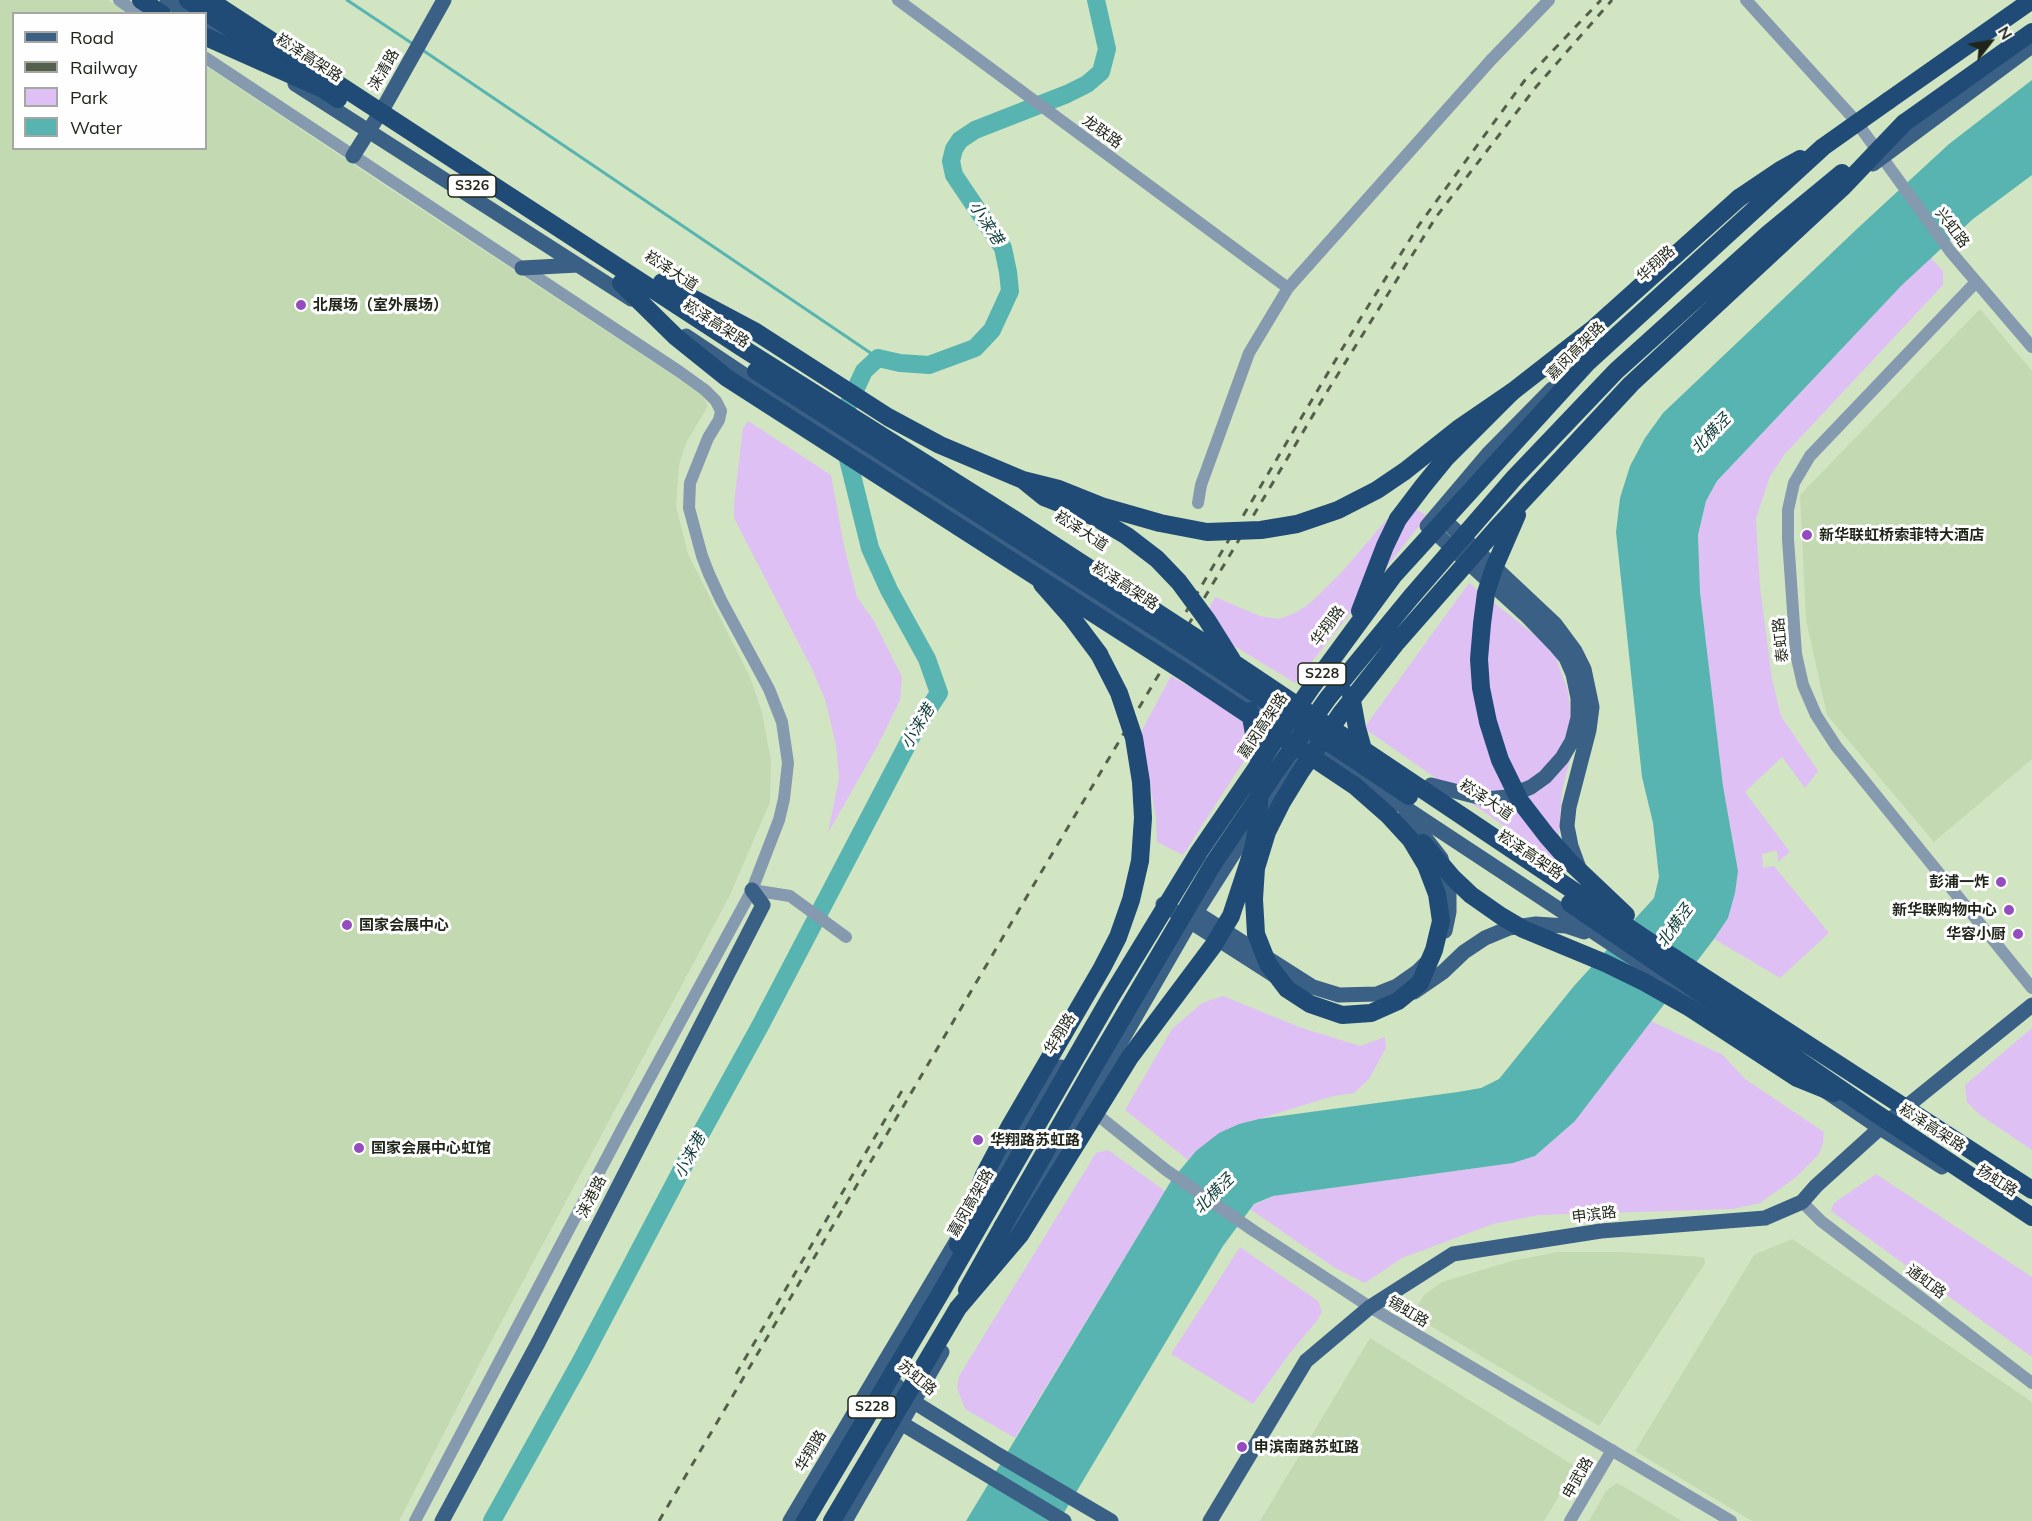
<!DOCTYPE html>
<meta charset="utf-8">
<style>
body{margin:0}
#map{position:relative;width:2032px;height:1521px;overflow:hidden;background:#d2e5c2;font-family:Mulish,sans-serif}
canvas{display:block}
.legend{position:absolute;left:12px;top:12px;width:195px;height:138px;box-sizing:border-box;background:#fefefe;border:2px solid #a5a8a2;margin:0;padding:8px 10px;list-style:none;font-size:18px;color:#1f2619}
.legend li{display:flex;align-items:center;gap:12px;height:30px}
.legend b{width:30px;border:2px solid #a5a8a2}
.north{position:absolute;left:1960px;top:12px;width:60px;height:60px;-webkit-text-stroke:4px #fefefe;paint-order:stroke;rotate:59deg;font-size:16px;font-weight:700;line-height:24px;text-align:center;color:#1f2619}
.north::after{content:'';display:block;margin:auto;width:21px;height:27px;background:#1f2619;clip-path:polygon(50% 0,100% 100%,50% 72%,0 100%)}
</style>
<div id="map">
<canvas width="2032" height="1521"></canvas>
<ul class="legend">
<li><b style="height:8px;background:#3b6086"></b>Road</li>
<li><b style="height:8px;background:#55604c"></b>Railway</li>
<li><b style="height:16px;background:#dfc0f5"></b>Park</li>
<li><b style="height:16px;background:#58b4b0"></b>Water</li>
</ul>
<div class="north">N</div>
</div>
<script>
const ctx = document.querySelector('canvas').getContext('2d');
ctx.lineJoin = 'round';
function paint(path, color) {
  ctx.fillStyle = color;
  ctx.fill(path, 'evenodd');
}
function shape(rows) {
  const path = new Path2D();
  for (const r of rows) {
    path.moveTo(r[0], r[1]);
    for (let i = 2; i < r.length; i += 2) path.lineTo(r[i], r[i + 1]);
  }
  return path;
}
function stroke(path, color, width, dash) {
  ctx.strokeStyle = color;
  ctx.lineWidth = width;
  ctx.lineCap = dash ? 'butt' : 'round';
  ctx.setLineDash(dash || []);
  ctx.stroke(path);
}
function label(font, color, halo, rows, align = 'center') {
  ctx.font = font + ' Mulish,"Noto Sans SC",sans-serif';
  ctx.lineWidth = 6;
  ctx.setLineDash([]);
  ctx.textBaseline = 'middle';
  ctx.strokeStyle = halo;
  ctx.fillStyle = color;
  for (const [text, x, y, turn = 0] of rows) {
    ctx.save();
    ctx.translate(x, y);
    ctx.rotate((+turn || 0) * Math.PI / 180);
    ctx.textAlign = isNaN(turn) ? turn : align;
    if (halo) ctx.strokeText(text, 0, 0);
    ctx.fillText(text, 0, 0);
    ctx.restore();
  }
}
const built = shape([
 [0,0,108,0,128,13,14,14,14,148,206,148,206,66,384,185,702,394,708,406,686,443,679,465,676,506,688,554,750,677,762,712,771,761,770,802,730,895,497,1330,399,1521,0,1521],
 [1980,309,2032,371,2032,759,1934,842,1827,715,1806,620,1800,495],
 [1792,1239,2032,1402,2032,1521,1752,1521,1635,1451,1754,1255],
 [1558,1252,1619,1252,1704,1257,1705,1263,1599,1426,1422,1321,1417,1307,1424,1295,1442,1282,1512,1261],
 [1370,1338,1576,1467,1544,1521,1260,1521],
 [1617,1483,1682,1521,1589,1521,1606,1491]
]);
const green = shape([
 [1931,258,1943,271,1943,285,1784,455,1770,476,1756,519,1760,587,1772,679,1781,716,1818,771,1805,788,1782,757,1745,792,1790,852,1778,862,1777,850,1762,854,1763,868,1774,866,1829,933,1780,978,1714,939,1728,918,1738,871,1723,786,1700,592,1698,535,1706,501,1717,481,1901,286],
 [748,421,831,475,844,546,857,597,874,621,902,677,900,700,878,745,828,833,839,778,836,745,825,699,811,667,734,518,734,503,743,428],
 [1416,509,1427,516,1295,683,1200,625,1215,597,1260,616,1279,619,1295,613,1309,604,1340,574,1395,510],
 [1469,583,1536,636,1555,655,1568,691,1571,718,1564,741,1573,750,1562,790,1557,863,1364,728],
 [1171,676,1264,730,1183,855,1157,842,1156,818,1141,732],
 [1223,996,1299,1027,1360,1046,1385,1037,1386,1048,1369,1079,1354,1093,1333,1096,1259,1119,1239,1124,1196,1151,1188,1160,1125,1110,1172,1029,1202,1003],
 [1651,1021,1723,1055,1745,1079,1824,1132,1823,1143,1819,1154,1795,1178,1760,1203,1733,1209,1539,1215,1493,1224,1402,1258,1365,1283,1335,1268,1250,1209,1254,1205,1273,1196,1513,1163,1535,1156,1575,1121],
 [2032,1028,2032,1150,1980,1115,1967,1102,1965,1085],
 [1108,1150,1165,1191,1015,1438,965,1409,957,1388,959,1376,1096,1153],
 [1876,1174,2032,1277,2032,1357,1831,1211,1834,1203],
 [1240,1247,1318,1301,1322,1312,1317,1321,1290,1353,1253,1404,1171,1354]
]);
const water = shape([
 [2032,80,2032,175,1973,219,1901,286,1717,481,1706,501,1698,535,1700,592,1723,786,1738,871,1735,893,1728,918,1714,939,1575,1121,1535,1156,1513,1163,1273,1196,1254,1204,1223,1246,1059,1521,966,1521,1171,1181,1196,1151,1219,1133,1239,1124,1259,1119,1458,1092,1481,1088,1499,1079,1574,986,1654,898,1659,877,1653,823,1642,777,1616,532,1620,498,1630,466,1645,438,1663,413,1859,227,1949,144]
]);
const stream = shape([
 [347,0,413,44],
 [421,49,878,358]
]);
const river = shape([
 [492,1521,580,1363,700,1135,760,1026,917,726,939,693,927,659,889,590,870,548,846,451,842,418,864,371,878,358,900,363,929,365,975,348,992,330,1010,291,1008,272,1003,248,954,175,951,161,954,149,960,140,975,130,1067,94,1087,84,1101,72,1107,49,1096,0]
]);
const minor = shape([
 [119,0,139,14],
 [898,0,1288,288],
 [1746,0,1855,120,1950,251,2032,347],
 [206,58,680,372,705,390,716,401,721,411,719,420,708,438,690,483,689,508,702,556,709,574,721,600,769,689,782,722,788,763,784,799,779,820,752,890,623,1127,415,1521],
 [1976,282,1810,456,1794,483,1788,510,1788,539,1796,654,1803,685,1816,715,1836,746,2032,988],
 [1198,503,1201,485,1249,353,1288,288,1491,60,1549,0],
 [752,890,790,896,846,937],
 [1090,1109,1166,1170,1254,1231,1370,1307,1731,1521],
 [1802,1202,1821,1221,2032,1383],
 [1570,1521,1612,1450]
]);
const major = shape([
 [167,0,188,14],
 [206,25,230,41],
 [295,84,631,299],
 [353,156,385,105,444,0],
 [1873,164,2032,46],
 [522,268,578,265],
 [686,336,758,384],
 [1438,514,1555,624,1575,651,1584,669,1592,707,1589,730,1569,807,1567,826,1571,846,1579,868],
 [1427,526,1488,454,1552,389],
 [1428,526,1528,617,1555,645,1566,658,1573,674,1578,698,1578,718,1572,741,1562,758,1545,777,1531,787,1507,797,1486,799,1431,785],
 [1398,803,1636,960,1708,1010],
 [1406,813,1441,858,1449,890,1449,912,1445,931],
 [1163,904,1275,976],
 [1189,908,1313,987,1339,995,1377,994,1397,986,1417,972,1429,960],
 [1414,992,1443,972,1464,952,1485,938,1509,928,1536,924,1566,926,1584,932],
 [1824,1090,1880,1128,1942,1167],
 [981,1198,1061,1067],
 [1008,1238,1190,922,1274,790,1309,744],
 [882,1372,914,1402,997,1454,1111,1521],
 [882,1376,901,1423,1064,1521],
 [442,1521,538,1343,763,905,752,890],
 [790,1521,960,1235],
 [845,1521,942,1352],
 [1210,1521,1306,1361,1370,1307,1453,1254,1601,1231,1765,1218,1802,1202,1816,1186,1880,1128,2032,1005]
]);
const highway = shape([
 [141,0,162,14],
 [188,0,297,72],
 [1888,101,2032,0],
 [1904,123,2032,32],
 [1398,519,1423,486,1445,459,1512,392,1594,328,1739,198],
 [1042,584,1072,618,1099,654],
 [967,1290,1003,1226]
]);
const rail = shape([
 [1186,612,1357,324,1419,225,1525,80,1601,0],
 [736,1374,903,1089],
 [659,1521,1036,881,1325,395,1436,217,1536,87,1612,0]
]);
const majorBridge = shape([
 [758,384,1183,657,1398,803]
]);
const highwayBridge = shape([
 [209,0,744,349,1017,521,1198,639,1659,948,2032,1190],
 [206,37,323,89,338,99],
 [1739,198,1782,169,1800,159],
 [662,282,756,332,888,417,940,445,1023,480,1059,489,1104,507,1160,523,1207,532,1261,530,1297,524,1338,510,1377,490,1405,471,1458,429,1512,392],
 [621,283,676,337,727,378,1189,675,1355,786,1388,815,1411,840,1426,865,1437,894,1441,921,1434,950,1420,983,1398,1001,1371,1013,1342,1015,1310,1004,1287,989,1268,964,1256,934,1254,899,1256,868,1267,832,1282,802,1301,771,1342,712,1397,642,1497,528,1631,384,1842,188,1904,123],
 [756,371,1189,649,1409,796],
 [1023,480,1044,497,1095,517,1127,536,1157,559,1179,582,1207,620,1232,660],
 [1517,515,1494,568,1486,593,1482,624,1479,659,1481,688,1488,722,1500,760,1520,801,1547,836,1569,861,1626,915],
 [1360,611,1385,546,1398,519],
 [1351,695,1357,728,1364,753],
 [1423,843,1453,878,1471,895,1501,916,1523,929,1605,963,1644,982,1690,1008,1797,1078,1834,1093],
 [1570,903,1868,1108,2032,1217],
 [1003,1226,1093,1068,1213,864,1276,771,1328,698,1411,597,1514,478,1616,371,1768,234,1842,173],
 [958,1245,984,1175,1010,1126,1102,968,1118,937,1131,900,1140,861,1143,818,1141,782,1134,738,1119,693,1099,654],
 [805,1521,940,1294,1110,998,1199,852,1311,688,1394,575,1588,362,1823,147,1888,101],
 [832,1521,958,1308,1020,1235,1130,1057,1213,946,1231,916,1253,849,1259,816,1259,763,1250,711]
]);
const markers = [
 [301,305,6,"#944cbe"],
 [1807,535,6,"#944cbe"],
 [2001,882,6,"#944cbe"],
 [2009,910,6,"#944cbe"],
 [347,925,6,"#944cbe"],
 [2018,934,6,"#944cbe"],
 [978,1140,6,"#944cbe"],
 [359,1148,6,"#944cbe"],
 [1242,1447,6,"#944cbe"]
];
const shields = [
 [472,186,48],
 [1322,674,48],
 [872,1407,48]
];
const shieldNames = [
 ["S326",472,186],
 ["S228",1322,674],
 ["S228",872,1407]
];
const streetNames = [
 ["崧泽高架路",309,58,33],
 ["涞清路",384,70,-60],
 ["龙联路",1102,132,36],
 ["兴虹路",1952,228,53],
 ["华翔路",1656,264,-42],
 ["崧泽大道",671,271,33],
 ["崧泽高架路",716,324,33],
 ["嘉闵高架路",1576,351,-45],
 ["崧泽大道",1081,531,33],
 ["崧泽高架路",1125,586,33],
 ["华翔路",1328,626,-53],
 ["泰虹路",1781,640,-96],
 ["嘉闵高架路",1263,726,-56],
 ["崧泽大道",1486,800,34],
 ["崧泽高架路",1530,855,34],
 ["华翔路",1060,1034,-58],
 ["崧泽高架路",1932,1128,33],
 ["扬虹路",1997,1181,33],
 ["涞港路",592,1197,-63],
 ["嘉闵高架路",971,1203,-60],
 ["申滨路",1594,1215,-7],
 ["通虹路",1926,1282,37],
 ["锡虹路",1408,1312,31],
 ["苏虹路",917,1378,40],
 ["华翔路",811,1451,-59],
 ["申武路",1578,1478,-60]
];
const poiNames = [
 ["北展场（室外展场）",313,305],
 ["新华联虹桥索菲特大酒店",1819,535],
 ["彭浦一炸",1989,882,"right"],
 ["新华联购物中心",1997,910,"right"],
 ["国家会展中心",359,925],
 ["华容小厨",2006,934,"right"],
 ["华翔路苏虹路",990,1140],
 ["国家会展中心虹馆",371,1148],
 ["申滨南路苏虹路",1254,1447]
];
const waterNames = [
 ["小涞港",986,223,57],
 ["北横泾",1711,434,-46],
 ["小涞港",918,727,-59],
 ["北横泾",1675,926,-54],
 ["小涞港",690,1156,-62],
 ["北横泾",1214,1194,-45]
];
paint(built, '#c3d9b1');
paint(green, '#dfc0f5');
paint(water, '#58b4b0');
stroke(stream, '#58b4b0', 3);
stroke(river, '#58b4b0', 18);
stroke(minor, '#8599af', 12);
stroke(major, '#3b6086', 15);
stroke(highway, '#1f4b76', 18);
stroke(rail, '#55604c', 3, [8, 8]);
stroke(majorBridge, '#3b6086', 15);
stroke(highwayBridge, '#1f4b76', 18);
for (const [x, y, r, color] of markers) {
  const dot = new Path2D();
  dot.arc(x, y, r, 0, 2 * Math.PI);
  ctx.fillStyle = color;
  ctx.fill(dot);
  stroke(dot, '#fefefe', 2);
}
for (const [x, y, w] of shields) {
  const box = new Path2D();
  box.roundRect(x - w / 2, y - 11, w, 22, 4.5);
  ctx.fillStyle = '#fefefe';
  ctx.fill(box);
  stroke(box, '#1f2619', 1.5);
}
label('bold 14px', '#1f2619', null, shieldNames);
label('15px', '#1f2619', '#fefefe', streetNames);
label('bold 15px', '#1f2619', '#fefefe', poiNames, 'left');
label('italic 16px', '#0e3b39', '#fefefe', waterNames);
</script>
